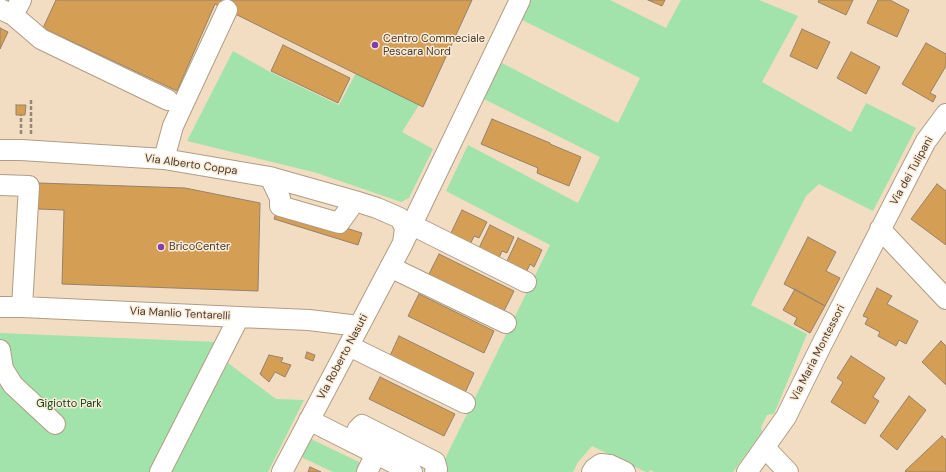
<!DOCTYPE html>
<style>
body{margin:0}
canvas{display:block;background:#f2ddc3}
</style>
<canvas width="946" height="472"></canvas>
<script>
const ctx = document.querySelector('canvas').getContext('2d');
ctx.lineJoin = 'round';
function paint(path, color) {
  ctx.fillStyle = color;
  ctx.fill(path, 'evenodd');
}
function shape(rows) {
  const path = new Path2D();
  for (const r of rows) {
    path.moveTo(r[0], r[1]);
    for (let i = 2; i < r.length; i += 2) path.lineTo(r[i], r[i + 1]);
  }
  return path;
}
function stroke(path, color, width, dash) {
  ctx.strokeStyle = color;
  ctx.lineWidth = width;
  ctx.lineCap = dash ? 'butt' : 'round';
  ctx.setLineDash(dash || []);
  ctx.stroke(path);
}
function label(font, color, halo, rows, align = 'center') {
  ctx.font = font + ' "DM Sans",sans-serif';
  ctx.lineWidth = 3;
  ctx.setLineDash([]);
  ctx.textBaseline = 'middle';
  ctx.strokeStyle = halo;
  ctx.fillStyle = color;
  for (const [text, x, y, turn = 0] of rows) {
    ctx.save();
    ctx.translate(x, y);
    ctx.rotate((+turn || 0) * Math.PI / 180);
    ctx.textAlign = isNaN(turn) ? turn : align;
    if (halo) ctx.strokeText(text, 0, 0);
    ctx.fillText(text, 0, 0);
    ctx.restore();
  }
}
const green = shape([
 [529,0,610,0,666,28,681,0,759,0,798,16,762,82,851,132,866,103,916,128,873,211,819,184,806,196,751,305,807,334,774,414,767,415,761,427,762,432,733,472,654,472,650,470,649,472,646,472,592,446,578,462,573,472,446,472,440,469,550,245,446,191,468,145,578,203,600,157,482,98,500,62,618,123,640,78,520,19],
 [233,51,270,72,339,105,356,73,419,105,402,132,433,149,409,198,401,202,317,173,187,141],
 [0,333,216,342,151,472,0,472],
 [228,363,276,399,304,400,268,472,170,472],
 [309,438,359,462,361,468,359,472,333,472,299,456]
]);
const building = shape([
 [56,0,472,0,423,107,215,4,177,91,43,28,56,0],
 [648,0,665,0,662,6,648,0],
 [819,0,853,0,846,15,818,2,819,0],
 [878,0,890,0,909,10,897,37,867,23,878,0],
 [0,28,8,32,0,49,0,28],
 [802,29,830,42,817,69,790,56,802,29],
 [926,43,946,54,946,66,930,93,936,96,933,102,902,84,926,43],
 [283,45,350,78,338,103,271,71,283,45],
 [851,52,880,67,866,94,837,78,851,52],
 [16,105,26,105,25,115,16,115,16,105],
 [492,119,550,143,550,144,581,157,569,186,537,173,538,168,481,144,492,119],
 [39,183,185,188,260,203,258,291,62,284,64,210,38,209,39,183],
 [937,184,946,191,946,245,911,219,937,184],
 [278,207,362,233,358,245,274,219,278,207],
 [462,210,487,222,479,238,474,236,470,245,450,235,462,210],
 [490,225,514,237,507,253,502,251,498,260,478,250,490,225],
 [808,237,836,252,826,271,840,278,825,306,784,284,808,237],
 [518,238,542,250,534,267,530,264,526,273,506,263,518,238],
 [439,254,514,291,503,313,428,276,439,254],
 [877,288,892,296,887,304,918,321,906,344,899,340,896,346,878,336,880,332,865,324,868,318,863,316,877,288],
 [795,289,825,306,810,333,794,324,797,318,783,310,795,289],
 [419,294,494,331,484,353,408,316,419,294],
 [399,336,474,373,464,395,389,358,399,336],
 [941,341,946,346,946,385,922,362,941,341],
 [307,352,315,355,313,361,305,358,307,352],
 [269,355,283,358,281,362,291,365,285,377,275,372,269,382,260,374,269,355],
 [851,356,885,378,873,397,879,401,865,424,831,402,843,382,837,378,851,356],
 [380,377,455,414,444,436,369,399,380,377],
 [909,396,926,410,897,450,880,436,909,396],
 [942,436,946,440,946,472,906,472,905,471,942,436],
 [310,467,321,472,308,472,310,467]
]);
const path = shape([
 [21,134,21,115],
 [31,134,31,98]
]);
const minor = shape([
 [0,9,13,15,21,0],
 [13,15,41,39,168,100],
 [0,150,21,150,164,159,270,177,355,201,377,208,400,218,405,228,403,243],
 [164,159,173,126,227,10],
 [270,177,280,198,280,206,339,223,355,201],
 [0,185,29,186,22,307],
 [412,225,526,282],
 [880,229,946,299],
 [390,267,506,323],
 [0,307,22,307,239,317,309,320,359,326],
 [349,346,465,403],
 [0,350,3,369,13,385,55,424],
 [309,420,412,472],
 [352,442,358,429,362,425,435,462,437,469,435,472],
 [765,448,788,472],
 [160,472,239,317],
 [282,472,403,243,520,0],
 [367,472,376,454],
 [592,472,594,469,601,464,610,465,625,472],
 [747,472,786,417,821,346,913,166,926,141,946,114]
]);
const markers = [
 [375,45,4,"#833caf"],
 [161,247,4,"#833caf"]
];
const poiNames = [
 ["Centro Commeciale",383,39],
 ["Pescara Nord",383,52],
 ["BricoCenter",169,247]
];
const streetNames = [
 ["Via Alberto Coppa",191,165,8],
 ["Via dei Tulipani",912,171,-61],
 ["Via Manlio Tentarelli",180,314,3],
 ["Via Maria Montessori",818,353,-63],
 ["Via Roberto Nasuti",343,357,-62]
];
const parkNames = [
 ["Gigiotto Park",69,404]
];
paint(green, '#a1e3ab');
paint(building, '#d49e54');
stroke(building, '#95826b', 1);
stroke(minor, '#b09d84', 22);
stroke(path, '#958675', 2.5, [4, 2]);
stroke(minor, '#fff', 20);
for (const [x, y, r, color] of markers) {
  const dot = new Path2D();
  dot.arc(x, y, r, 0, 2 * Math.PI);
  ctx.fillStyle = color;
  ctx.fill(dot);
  stroke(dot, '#fcebd6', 1.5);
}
label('11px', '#443b31', '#fcebd6', poiNames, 'left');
label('11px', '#443b31', '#fcebd6', streetNames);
label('11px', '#0c421c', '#fcebd6', parkNames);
</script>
